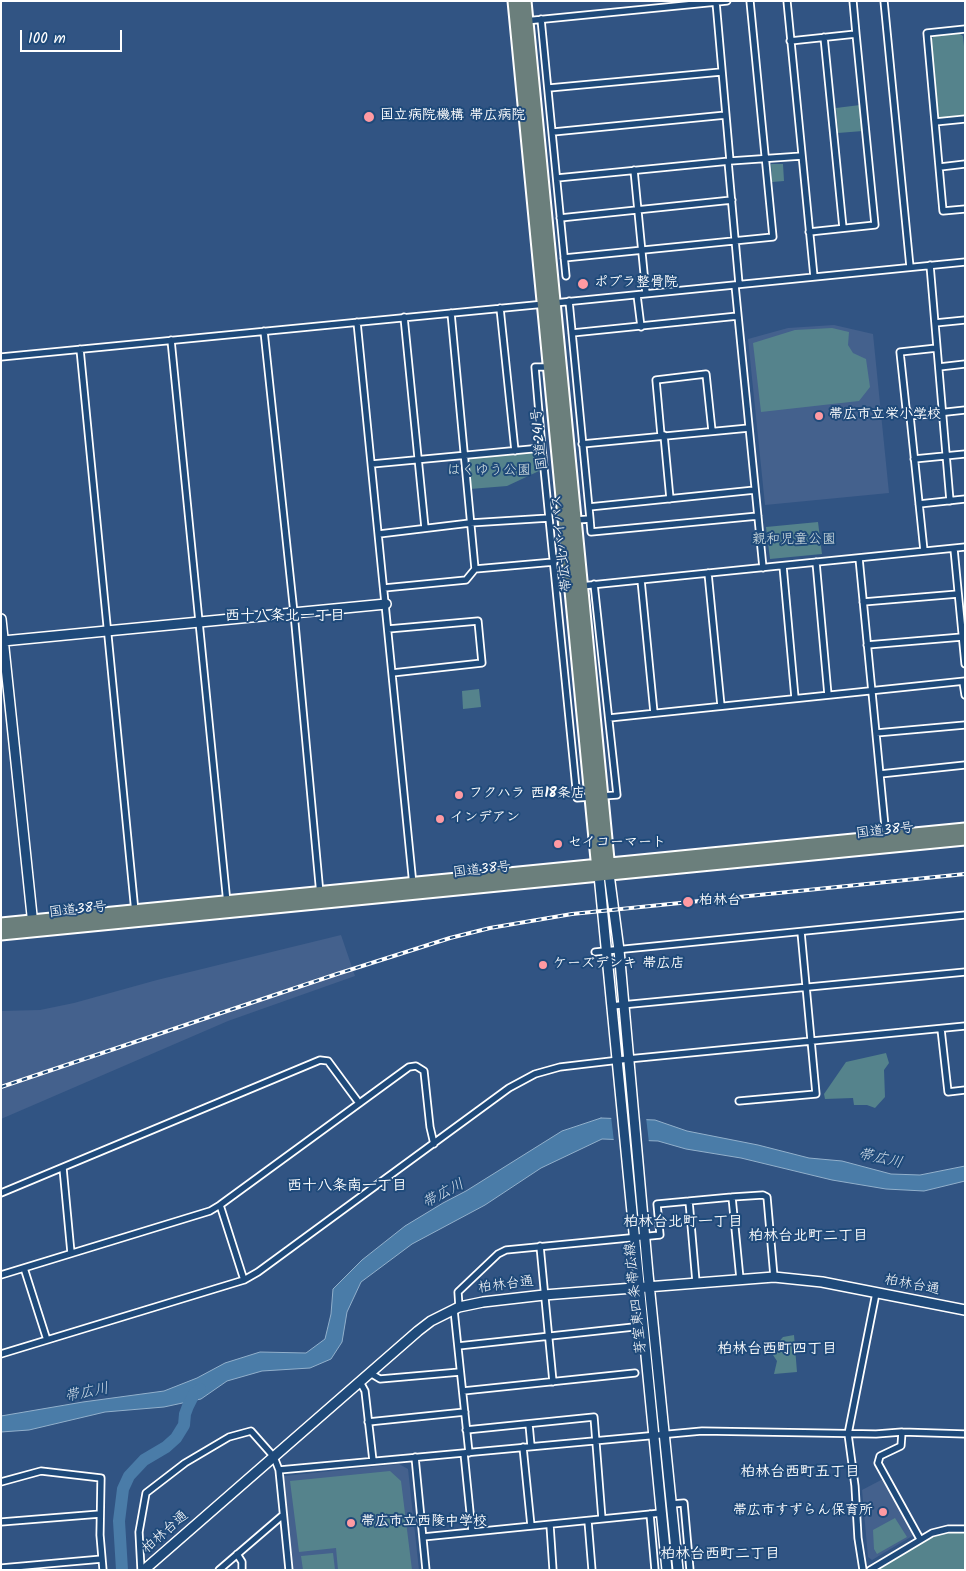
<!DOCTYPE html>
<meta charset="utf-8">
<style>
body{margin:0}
#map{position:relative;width:966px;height:1571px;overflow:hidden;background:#315483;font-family:Kalam,sans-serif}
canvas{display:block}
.frame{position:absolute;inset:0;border:2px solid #fff;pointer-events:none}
.scale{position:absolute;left:20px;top:30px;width:102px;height:22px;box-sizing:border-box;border:2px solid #fff;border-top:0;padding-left:6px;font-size:15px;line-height:18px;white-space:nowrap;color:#fff;-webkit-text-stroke:4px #1f4a7a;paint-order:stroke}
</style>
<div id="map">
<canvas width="966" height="1571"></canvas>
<div class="frame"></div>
<div class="scale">100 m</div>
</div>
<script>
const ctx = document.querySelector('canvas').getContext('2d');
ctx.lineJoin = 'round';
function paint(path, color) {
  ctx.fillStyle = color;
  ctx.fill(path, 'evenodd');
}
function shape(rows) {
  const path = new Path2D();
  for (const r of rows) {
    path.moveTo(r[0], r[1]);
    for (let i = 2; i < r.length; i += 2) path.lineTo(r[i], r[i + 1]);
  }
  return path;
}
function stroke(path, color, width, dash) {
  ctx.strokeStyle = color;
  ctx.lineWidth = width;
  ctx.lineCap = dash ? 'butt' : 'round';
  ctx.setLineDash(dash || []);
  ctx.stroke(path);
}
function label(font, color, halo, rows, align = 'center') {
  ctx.font = font + ' Kalam,"Klee One",sans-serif';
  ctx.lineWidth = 4;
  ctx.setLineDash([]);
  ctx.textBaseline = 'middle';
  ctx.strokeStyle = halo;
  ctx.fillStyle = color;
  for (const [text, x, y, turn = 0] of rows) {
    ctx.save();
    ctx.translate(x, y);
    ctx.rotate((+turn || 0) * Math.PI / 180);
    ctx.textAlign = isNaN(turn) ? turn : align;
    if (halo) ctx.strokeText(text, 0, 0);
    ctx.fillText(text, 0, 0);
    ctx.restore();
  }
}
const built = shape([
 [834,325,873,334,889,493,765,505,748,339,788,328],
 [341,935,355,976,228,1021,1,1119,1,1011,40,1010,74,1003,157,980],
 [399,1464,408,1469,419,1570,293,1570,284,1476],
 [883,1479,914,1535,872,1560,868,1557,862,1490]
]);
const green = shape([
 [959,33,963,36,965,56,965,115,939,118,931,40,935,34],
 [860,105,863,131,838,133,836,108],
 [771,164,783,164,784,181,772,182],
 [832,328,849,332,848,345,853,353,866,359,870,387,859,401,761,412,753,343,795,330],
 [537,452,539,471,507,486,470,489,468,458],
 [818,522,822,554,770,559,766,527],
 [479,689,481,707,463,709,462,691],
 [886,1053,889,1063,884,1070,885,1097,875,1108,867,1105,854,1105,853,1098,825,1099,824,1094,846,1062],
 [794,1335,797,1372,774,1374,777,1361,773,1355,776,1345,783,1337],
 [390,1471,401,1481,412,1570,338,1570,336,1548,299,1552,290,1481],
 [895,1518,907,1537,877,1554,874,1549,873,1530],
 [965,1529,965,1570,870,1570,932,1533],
 [333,1553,335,1570,303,1570,301,1556]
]);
const water = shape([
 [601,1118,655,1120,687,1131,758,1145,809,1158,842,1161,891,1174,920,1175,965,1166,965,1181,924,1191,886,1189,832,1180,741,1158,686,1149,658,1141,602,1139,541,1168,485,1205,412,1244,361,1282,347,1312,342,1342,331,1359,310,1368,262,1371,227,1381,201,1399,164,1407,105,1412,29,1430,1,1432,1,1416,83,1402,164,1391,197,1378,225,1363,260,1352,306,1353,325,1339,331,1314,333,1289,362,1260,405,1226,443,1203,466,1191,562,1131,601,1118]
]);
const pier = shape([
 [611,1116,646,1117,649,1143,614,1142]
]);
const river = shape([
 [122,1570,119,1521,123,1489,129,1476,144,1460,166,1447,176,1438,184,1425,185,1414,188,1406,194,1394,200,1389]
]);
const street = shape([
 [787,1,814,277],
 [884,1,910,267],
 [716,2,730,161],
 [541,19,566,276],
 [525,21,727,1],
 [965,29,927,33,943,211,965,209],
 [824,37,843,228],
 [790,41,856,34,853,1],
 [549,88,721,72],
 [935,122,965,119],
 [553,132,726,115],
 [728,161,739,284],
 [940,167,965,164],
 [634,170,646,294],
 [557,178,730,161,802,156],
 [560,218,732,200],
 [809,232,875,225,856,34],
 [564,258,773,237,750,1],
 [930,265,950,501],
 [735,285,763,568],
 [637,295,641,327],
 [569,301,590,519,576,520],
 [554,303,965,262],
 [500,308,515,451],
 [451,313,475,569],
 [404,317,425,528],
 [357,322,413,885],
 [935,323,965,320],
 [264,331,294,613,320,894],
 [572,333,738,316],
 [171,340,227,903],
 [80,349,135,912],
 [1,357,545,304],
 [549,367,535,367,542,448,577,798,591,797],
 [939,367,965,364],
 [910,416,965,410],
 [661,435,656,380,706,374,712,431],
 [664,435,670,499],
 [582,444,749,428],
 [914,459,965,454],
 [372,464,542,448],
 [919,504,965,499],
 [589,507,755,490],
 [590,519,591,532,758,516],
 [379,534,470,523,549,518],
 [954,549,965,664],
 [924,551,910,416,906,408,900,352,937,348],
 [859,558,886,837],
 [816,562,828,695],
 [783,566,795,698],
 [708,573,721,706],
 [641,580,654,713],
 [594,584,617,795,602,796],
 [581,586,965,547],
 [384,588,466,580,475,569,554,562],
 [863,602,958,594],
 [388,629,478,621,482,663,392,673],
 [867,645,962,637],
 [963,682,965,695],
 [609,718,965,681],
 [876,733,965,725],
 [880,774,965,765],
 [595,952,965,915],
 [611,1006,965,972],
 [941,1029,948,1092,965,1090],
 [739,1101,816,1094,801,932],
 [63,1168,71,1253],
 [1,1193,320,1060,328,1061,359,1103],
 [732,1197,740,1279],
 [689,1201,696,1282],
 [220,1205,244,1280],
 [540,1246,553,1382],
 [24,1268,47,1340],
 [1,1275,210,1211,220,1205,409,1067,416,1066,424,1071,430,1127,434,1144],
 [459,1307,458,1292,498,1254,506,1250,660,1235,657,1204,732,1197,763,1195,767,1197,774,1277],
 [454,1310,469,1453],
 [458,1346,643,1326],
 [1,1354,244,1280,258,1272,509,1088,535,1074,560,1067,628,1059,965,1026],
 [370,1373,380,1379,460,1372],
 [360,1382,365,1391,373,1461],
 [463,1391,635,1373],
 [368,1422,465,1412],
 [529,1424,531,1446],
 [466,1430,594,1417,602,1519],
 [902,1432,901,1446,880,1456,878,1463,920,1539],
 [523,1447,531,1526],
 [464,1453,472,1532],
 [415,1457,426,1570],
 [279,1470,702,1431,876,1434,902,1432,965,1434],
 [1,1482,41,1471,101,1478,100,1535,103,1570],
 [672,1504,684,1503,690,1570],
 [650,1514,655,1570],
 [588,1521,592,1570],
 [1,1522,100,1514],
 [550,1525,553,1570],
 [423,1537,661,1513],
 [237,1554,242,1562,242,1570],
 [1,1568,102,1559],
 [141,1570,139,1532,146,1493,185,1463,229,1437,251,1431,274,1457,279,1470,289,1570],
 [219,1570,283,1515],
 [863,1570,858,1538,855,1486,848,1434,876,1293],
 [870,1570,932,1533,948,1529,965,1529]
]);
const secondary = shape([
 [1,619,33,925],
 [3,641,386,604],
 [609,874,619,950,648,1274,678,1570],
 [599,875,667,1570],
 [144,1570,418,1331,431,1321,459,1307,483,1302,544,1295,774,1277,822,1282,965,1310]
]);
const highway = shape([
 [514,1,598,870],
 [525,1,609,870],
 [1,924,965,829],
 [1,934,965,839]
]);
const rail = shape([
 [1,1087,337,974,450,938,490,928,572,914,965,874]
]);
const markers = [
 [369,117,6,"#ff9aa2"],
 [583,284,6,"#ff9aa2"],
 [819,416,5,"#ff9aa2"],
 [459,795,5,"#ff9aa2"],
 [440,819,5,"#ff9aa2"],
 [558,844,5,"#ff9aa2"],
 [688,902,6,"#ff9aa2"],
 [543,965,5,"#ff9aa2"],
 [883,1512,5,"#ff9aa2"],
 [351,1523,5,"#ff9aa2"]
];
const poiNames = [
 ["国立病院機構 帯広病院",380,117],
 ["ポプラ整骨院",594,284],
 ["帯広市立栄小学校",829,416],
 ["フクハラ 西18条店",469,795],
 ["インデアン",450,819],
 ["セイコーマート",568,844],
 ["柏林台",699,902],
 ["ケーズデンキ 帯広店",553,965],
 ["帯広市すずらん保育所",873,1512,"right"],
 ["帯広市立西陵中学校",361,1523]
];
const streetNames = [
 ["国道241号",541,439,-96],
 ["帯広北バイパス",563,543,-96],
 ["国道38号",885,832,-6],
 ["国道38号",482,871,-6],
 ["国道38号",78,911,-6],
 ["柏林台通",506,1286,-7],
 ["柏林台通",912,1286,11],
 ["芽室東四条帯広線",637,1298,-96],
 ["柏林台通",166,1533,-41]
];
const parkNames = [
 ["はくゆう公園",489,472],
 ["親和児童公園",794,541]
];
const neighbourhoodNames = [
 ["西十八条北一丁目",285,617],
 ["西十八条南一丁目",347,1187],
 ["柏林台北町一丁目",683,1223],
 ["柏林台北町二丁目",808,1237],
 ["柏林台西町四丁目",777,1350],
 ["柏林台西町五丁目",800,1473],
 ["柏林台西町二丁目",720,1555]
];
const waterNames = [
 ["帯広川",880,1160,13],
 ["帯広川",444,1195,-28],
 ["帯広川",87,1394,-11]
];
paint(built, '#44618d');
paint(green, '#55838c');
paint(water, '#4a7ca8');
stroke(water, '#92b0cb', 1);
paint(pier, '#315483');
stroke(river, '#4a7ca8', 12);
stroke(street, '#fff', 9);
stroke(secondary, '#fff', 12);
stroke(highway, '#fff', 15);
stroke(street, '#1f4a7a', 5.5);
stroke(secondary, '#1f4a7a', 9);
stroke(highway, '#6b7f7c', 11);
stroke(rail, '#fff', 4);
stroke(rail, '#1f4a7a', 2, [5.5]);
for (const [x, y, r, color] of markers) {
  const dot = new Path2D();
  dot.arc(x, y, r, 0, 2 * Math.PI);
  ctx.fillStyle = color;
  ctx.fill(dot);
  stroke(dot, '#1f4a7a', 2);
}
label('bold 14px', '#fff', '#1f4a7a', poiNames, 'left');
label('14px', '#fff', '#1f4a7a', streetNames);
label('14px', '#d4e0e2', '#1f4a7a', parkNames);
label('bold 15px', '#fff', '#1f4a7a', neighbourhoodNames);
label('italic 15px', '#d2dee9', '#1f4a7a', waterNames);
</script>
